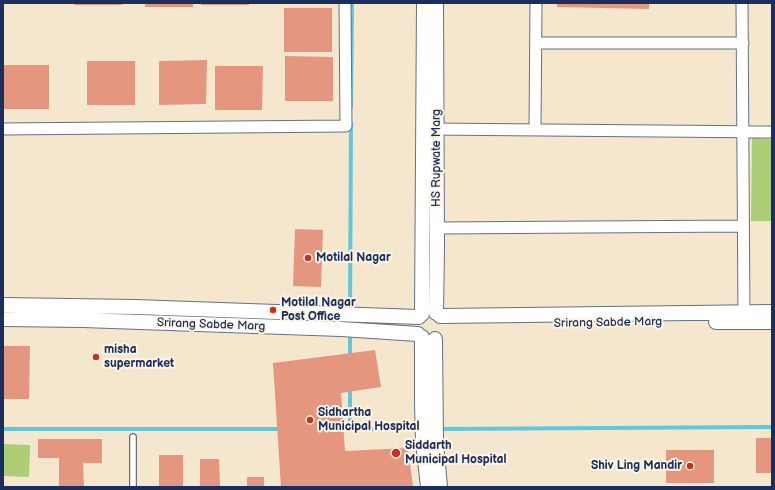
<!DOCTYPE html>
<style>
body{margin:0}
#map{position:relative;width:775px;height:490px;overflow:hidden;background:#f5e7cd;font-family:"Balsamiq Sans",sans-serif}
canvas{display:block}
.frame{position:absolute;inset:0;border:4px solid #1b2f5e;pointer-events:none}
</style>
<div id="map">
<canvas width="775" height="490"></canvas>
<div class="frame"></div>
</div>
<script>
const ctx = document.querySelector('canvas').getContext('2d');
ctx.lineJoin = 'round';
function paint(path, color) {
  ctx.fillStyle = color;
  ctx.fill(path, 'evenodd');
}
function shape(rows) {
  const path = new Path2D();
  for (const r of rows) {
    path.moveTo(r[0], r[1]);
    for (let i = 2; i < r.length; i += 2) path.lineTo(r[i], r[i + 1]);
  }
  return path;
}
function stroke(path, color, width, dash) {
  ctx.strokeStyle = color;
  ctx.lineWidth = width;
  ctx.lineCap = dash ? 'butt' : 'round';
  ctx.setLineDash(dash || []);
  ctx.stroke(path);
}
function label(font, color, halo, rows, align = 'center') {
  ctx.font = font + ' "Balsamiq Sans",sans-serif';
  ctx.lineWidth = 4;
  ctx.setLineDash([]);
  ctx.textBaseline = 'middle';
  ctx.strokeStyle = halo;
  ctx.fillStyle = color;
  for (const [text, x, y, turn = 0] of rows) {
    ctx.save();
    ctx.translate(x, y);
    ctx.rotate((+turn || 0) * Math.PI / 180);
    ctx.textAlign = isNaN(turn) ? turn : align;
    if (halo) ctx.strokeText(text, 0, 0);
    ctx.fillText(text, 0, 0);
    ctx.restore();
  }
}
const green = shape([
 [752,138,772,139,772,221,751,221],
 [3,444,30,445,29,477,3,476]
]);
const stream = shape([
 [351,107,352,3],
 [350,313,351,123],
 [350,359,350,331],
 [3,429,283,429],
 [339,429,421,429],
 [350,429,350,387],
 [437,429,772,427]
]);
const building = shape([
 [74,3,122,3,122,5,74,5],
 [145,3,193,3,193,7,145,7],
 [201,3,249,3,249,5,201,5],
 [557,3,649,3,649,9,557,7],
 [284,8,332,8,332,52,284,52],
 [285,56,333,57,333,101,285,101],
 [207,60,206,104,159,105,159,61],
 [87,61,135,61,135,105,87,105],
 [3,65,49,65,49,109,3,109],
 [215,66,263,66,262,110,215,110],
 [295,229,323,230,321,287,293,286],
 [3,346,30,346,29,399,3,399],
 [375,350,381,387,341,393,345,451,408,448,413,487,281,487,273,363],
 [756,438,772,438,772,473,756,473],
 [38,439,102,439,102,463,83,463,84,487,59,487,59,458,38,458],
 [666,450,714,450,714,483,666,483],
 [159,455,183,455,183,487,159,487],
 [200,459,219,459,220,487,200,487],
 [247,477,264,477,264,487,247,487]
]);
const service = shape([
 [133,437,133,487]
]);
const minor = shape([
 [742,3,744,319],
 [536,43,743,43],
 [3,129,346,126,345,3],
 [429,129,772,132],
 [535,130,536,3],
 [437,228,743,226]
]);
const tertiary = shape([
 [3,305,135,307,419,317],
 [436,313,437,248,436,3],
 [422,314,424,3],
 [440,316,772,312],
 [3,319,83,320,341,329,418,334],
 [716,322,772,322],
 [422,337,422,403,423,442,428,487],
 [435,339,436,442,440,487]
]);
const markers = [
 [308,258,4,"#c8321e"],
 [273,310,4,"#c8321e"],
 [96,357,4,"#c8321e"],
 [310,420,4,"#c8321e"],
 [396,453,5,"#c8321e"],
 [690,466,4,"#c8321e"]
];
const streetNames = [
 ["HS Rupwate Marg",437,158,-90],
 ["Srirang Sabde Marg",608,323,-1],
 ["Srirang Sabde Marg",211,325,2]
];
const poiNames = [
 ["Motilal Nagar",316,258],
 ["Motilal Nagar",281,303],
 ["Post Office",281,317],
 ["misha",104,350],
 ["supermarket",104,364],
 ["Sidhartha",318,413],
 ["Municipal Hospital",318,427],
 ["Siddarth",405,446],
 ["Municipal Hospital",405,460],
 ["Shiv Ling Mandir",682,466,"right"]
];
paint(green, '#abce76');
stroke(stream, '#61c7de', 4);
paint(building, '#e4967f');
stroke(service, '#676f85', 8);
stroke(minor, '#676f85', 13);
stroke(tertiary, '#676f85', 16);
stroke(service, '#fff', 5.5);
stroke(minor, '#fff', 11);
stroke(tertiary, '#fff', 14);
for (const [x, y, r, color] of markers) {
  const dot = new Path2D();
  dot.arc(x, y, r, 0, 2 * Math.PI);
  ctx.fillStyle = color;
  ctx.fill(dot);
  stroke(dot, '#fcf5e5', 1.5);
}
label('12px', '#1b2f5e', '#fcf5e5', streetNames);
label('bold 12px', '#1b2f5e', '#fcf5e5', poiNames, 'left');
</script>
